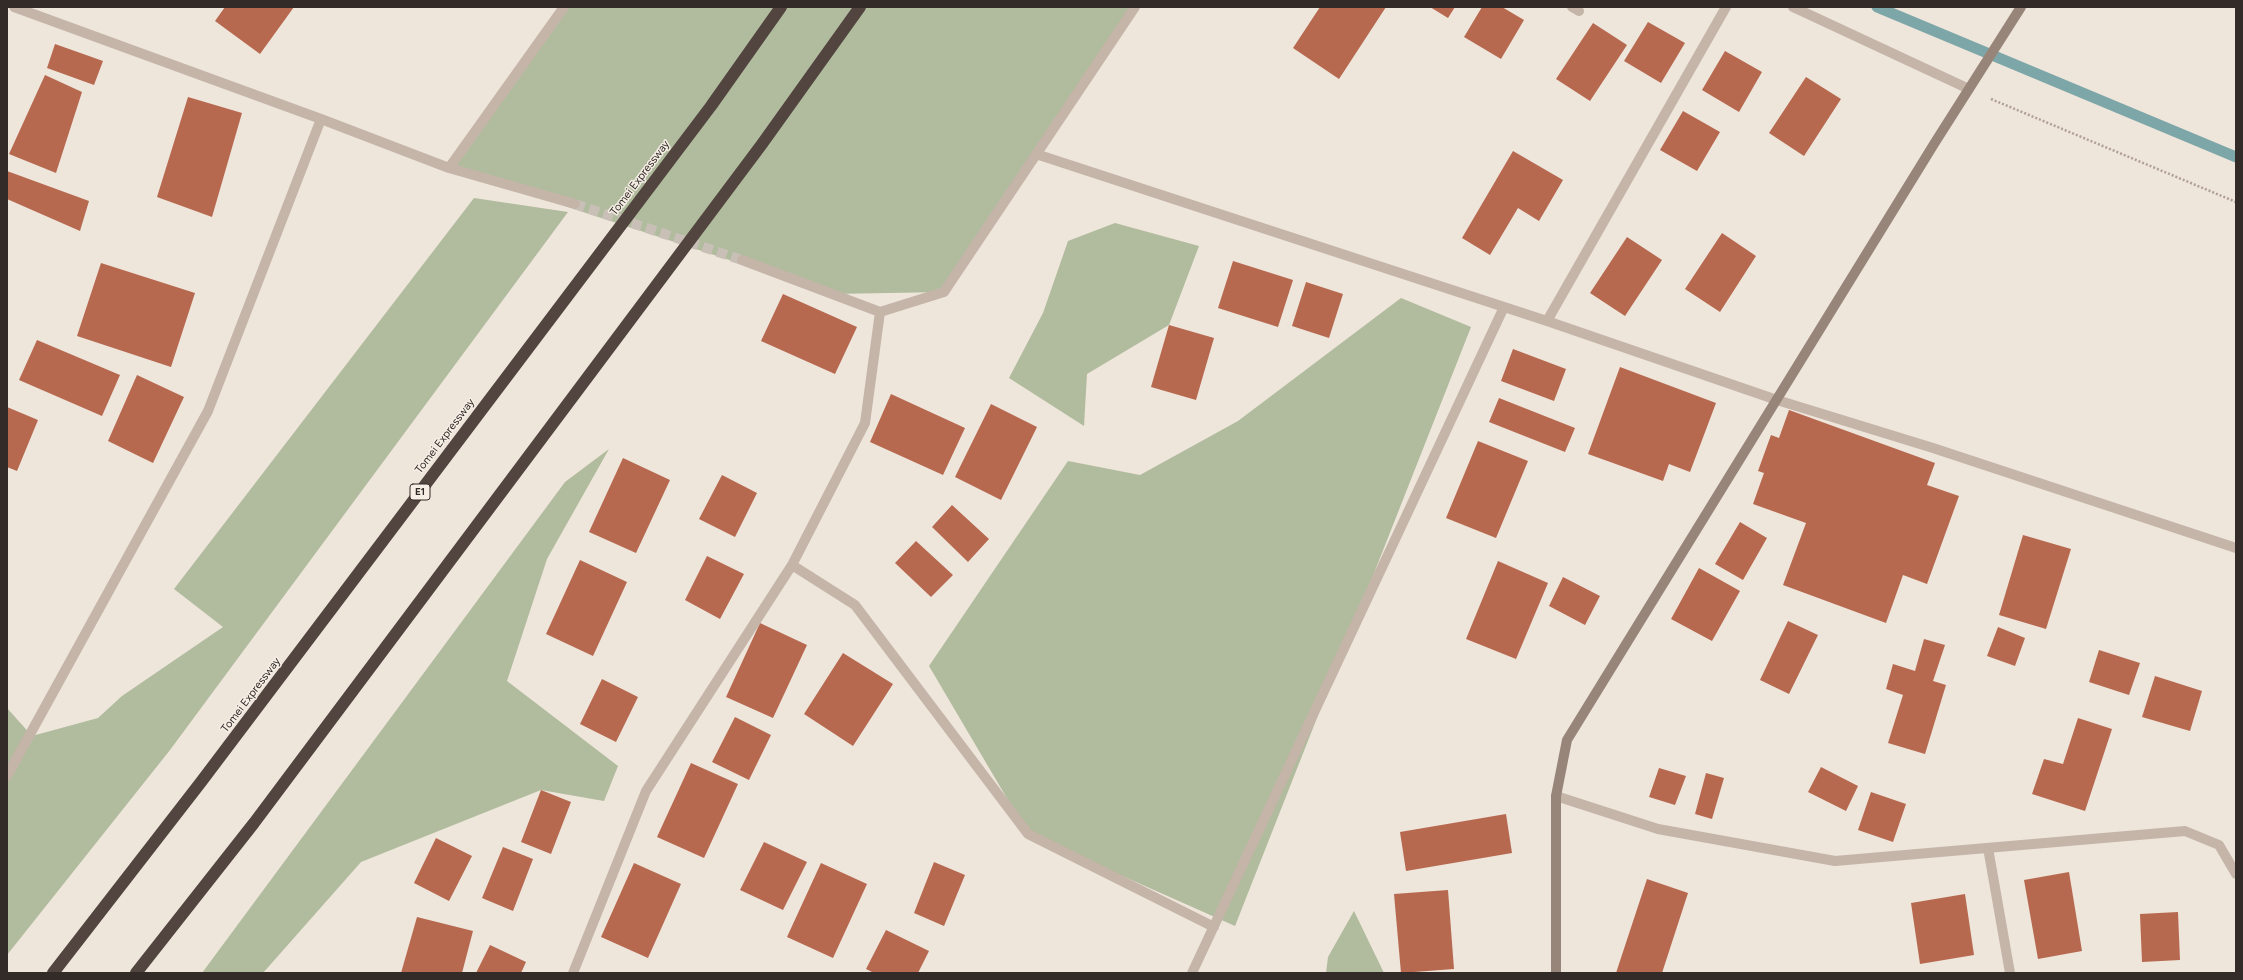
<!DOCTYPE html>
<style>
body{margin:0}
#map{position:relative;width:2243px;height:980px;overflow:hidden;background:#eee5db;font-family:Figtree,sans-serif}
canvas{display:block}
.frame{position:absolute;inset:0;border:8px solid #322b27;pointer-events:none}
</style>
<div id="map">
<canvas width="2243" height="980"></canvas>
<div class="frame"></div>
</div>
<script>
const ctx = document.querySelector('canvas').getContext('2d');
ctx.lineJoin = 'round';
function paint(path, color) {
  ctx.fillStyle = color;
  ctx.fill(path, 'evenodd');
}
function shape(rows) {
  const path = new Path2D();
  for (const r of rows) {
    path.moveTo(r[0], r[1]);
    for (let i = 2; i < r.length; i += 2) path.lineTo(r[i], r[i + 1]);
  }
  return path;
}
function stroke(path, color, width, dash) {
  ctx.strokeStyle = color;
  ctx.lineWidth = width;
  ctx.lineCap = dash ? 'butt' : 'round';
  ctx.setLineDash(dash || []);
  ctx.stroke(path);
}
function label(font, color, halo, rows, align = 'center') {
  ctx.font = font + ' Figtree,sans-serif';
  ctx.lineWidth = 3;
  ctx.setLineDash([]);
  ctx.textBaseline = 'middle';
  ctx.strokeStyle = halo;
  ctx.fillStyle = color;
  for (const [text, x, y, turn = 0] of rows) {
    ctx.save();
    ctx.translate(x, y);
    ctx.rotate((+turn || 0) * Math.PI / 180);
    ctx.textAlign = isNaN(turn) ? turn : align;
    if (halo) ctx.strokeText(text, 0, 0);
    ctx.fillText(text, 0, 0);
    ctx.restore();
  }
}
const green = shape([
 [565,7,1135,7,944,292,833,294,449,168],
 [474,198,568,212,170,750,7,955,7,708,32,736,98,718,122,696,223,627,174,589],
 [1115,223,1199,246,1169,325,1087,374,1084,426,1009,378,1043,313,1068,241],
 [1401,298,1471,327,1235,926,1028,834,929,666,1068,461,1140,475,1238,421],
 [609,449,547,559,507,681,618,766,604,801,541,790,361,862,263,973,202,973,565,482],
 [1354,911,1384,973,1326,973,1328,957]
]);
const stream = shape([
 [1877,7,2236,157]
]);
const building = shape([
 [225,7,294,7,260,54,215,21],
 [1320,7,1386,7,1339,79,1293,48],
 [1430,7,1455,7,1448,18],
 [1482,7,1502,7,1524,20,1501,59,1464,37],
 [1648,22,1685,43,1661,83,1624,61],
 [1593,23,1627,45,1590,101,1556,79],
 [55,44,103,61,94,85,47,68],
 [1725,51,1762,72,1739,112,1702,90],
 [45,75,82,92,56,173,9,154],
 [1806,77,1841,99,1804,156,1769,133],
 [188,97,242,113,212,217,157,197],
 [1683,111,1720,132,1697,171,1660,150],
 [1513,151,1563,180,1539,221,1518,208,1490,255,1462,238],
 [7,171,89,201,80,231,7,199],
 [1722,233,1756,256,1720,312,1685,289],
 [1627,237,1662,260,1625,316,1590,293],
 [1233,261,1293,280,1278,327,1218,308],
 [101,263,195,293,171,367,77,336],
 [1306,282,1343,294,1329,338,1292,326],
 [783,294,857,327,835,374,761,341],
 [1169,325,1214,338,1196,400,1151,387],
 [37,340,120,375,102,416,19,380],
 [1513,349,1566,369,1554,401,1501,381],
 [1620,367,1716,403,1690,472,1669,464,1663,481,1588,454],
 [137,375,184,397,153,463,108,441],
 [891,394,965,428,943,475,870,442],
 [1499,398,1575,428,1565,452,1489,422],
 [991,404,1037,427,1001,500,955,477],
 [7,407,38,420,17,471,7,467],
 [1789,410,1935,463,1927,485,1959,496,1927,584,1903,575,1886,623,1783,585,1806,523,1753,504,1764,473,1758,471,1771,435,1779,438],
 [1478,441,1528,461,1496,538,1446,518],
 [623,458,670,480,636,553,589,532],
 [722,475,757,493,735,537,699,519],
 [952,505,989,539,968,562,932,527],
 [1740,522,1767,538,1743,580,1715,564],
 [2023,535,2071,549,2046,629,1999,615],
 [916,541,953,575,931,597,895,563],
 [707,556,744,574,720,619,685,600],
 [580,560,627,582,593,656,546,634],
 [1498,561,1548,583,1516,659,1466,639],
 [1699,568,1740,591,1712,641,1671,619],
 [1563,577,1600,596,1585,625,1549,606],
 [1788,621,1818,635,1789,694,1760,680],
 [760,623,807,645,773,718,726,697],
 [1998,627,2025,638,2015,666,1987,656],
 [1924,639,1945,645,1933,681,1946,685,1925,754,1888,743,1903,695,1886,689,1893,664,1915,671],
 [2099,650,2140,663,2129,695,2089,682],
 [843,653,893,684,853,746,804,714],
 [2155,676,2202,691,2190,731,2142,717],
 [602,679,638,697,616,742,580,724],
 [735,717,771,735,749,780,712,762],
 [2078,718,2112,729,2085,811,2032,794,2044,759,2063,764],
 [691,763,738,784,704,858,657,837],
 [1821,767,1858,786,1846,811,1808,792],
 [1659,768,1686,776,1675,805,1649,797],
 [1706,773,1724,778,1712,819,1695,814],
 [541,790,571,802,551,854,521,842],
 [1871,792,1906,804,1893,842,1858,830],
 [1506,814,1512,853,1406,871,1400,832],
 [436,838,472,856,449,901,414,883],
 [764,842,807,862,783,910,740,890],
 [503,847,533,859,513,911,482,898],
 [934,862,965,875,944,926,914,913],
 [634,863,681,884,648,958,601,937],
 [821,863,867,884,833,958,787,937],
 [2069,872,2082,951,2038,959,2024,880],
 [1647,879,1688,893,1662,973,1616,973],
 [1448,890,1454,969,1401,973,1394,894],
 [1965,894,1974,955,1920,964,1911,903],
 [2178,912,2180,960,2142,962,2140,914],
 [417,917,473,931,462,973,401,973],
 [886,930,929,951,918,973,874,973,866,969],
 [490,945,526,962,521,973,476,973]
]);
const streetTunnel = shape([
 [575,204,742,260]
]);
const path = shape([
 [1991,99,2236,202]
]);
const street = shape([
 [14,7,321,119,449,168,575,204],
 [1572,7,1579,11],
 [1793,7,1969,89],
 [1036,154,1547,321,1777,400,1933,448,2236,548],
 [449,168,564,7],
 [742,260,880,312,944,292,1135,7],
 [1547,321,1726,7],
 [792,565,855,605,1028,834,1214,927],
 [7,776,208,411,321,119],
 [1556,796,1658,829,1835,861,2185,831,2219,845,2236,874],
 [1988,848,2010,973],
 [573,973,646,791,792,565,865,423,880,312],
 [1192,973,1504,307]
]);
const secondary = shape([
 [1556,973,1556,796,1567,740,1934,144,2021,7]
]);
const highway = shape([
 [53,973,201,782,711,106,781,7],
 [136,973,254,823,762,144,860,7]
]);
const shields = [
 [420,492,20]
];
const shieldNames = [
 ["E1",420,492]
];
const streetNames = [
 ["Tomei Expressway",640,178,-53],
 ["Tomei Expressway",445,436,-53],
 ["Tomei Expressway",251,695,-53]
];
paint(green, '#b1bb9d');
stroke(stream, '#7da6a8', 11);
paint(building, '#b76950');
stroke(streetTunnel, '#c8c0b7', 10, [10, 5]);
stroke(path, '#b0a093', 2.5, [2, 2]);
stroke(street, '#c5b5a8', 10);
stroke(secondary, '#98857a', 10);
stroke(highway, '#524540', 12);
for (const [x, y, w] of shields) {
  const box = new Path2D();
  box.roundRect(x - w / 2, y - 8, w, 16, 3);
  ctx.fillStyle = '#f6efe6';
  ctx.fill(box);
  stroke(box, '#322b27', 1);
}
label('bold 10px', '#322b27', null, shieldNames);
label('11px', '#322b27', '#f6efe6', streetNames);
</script>
